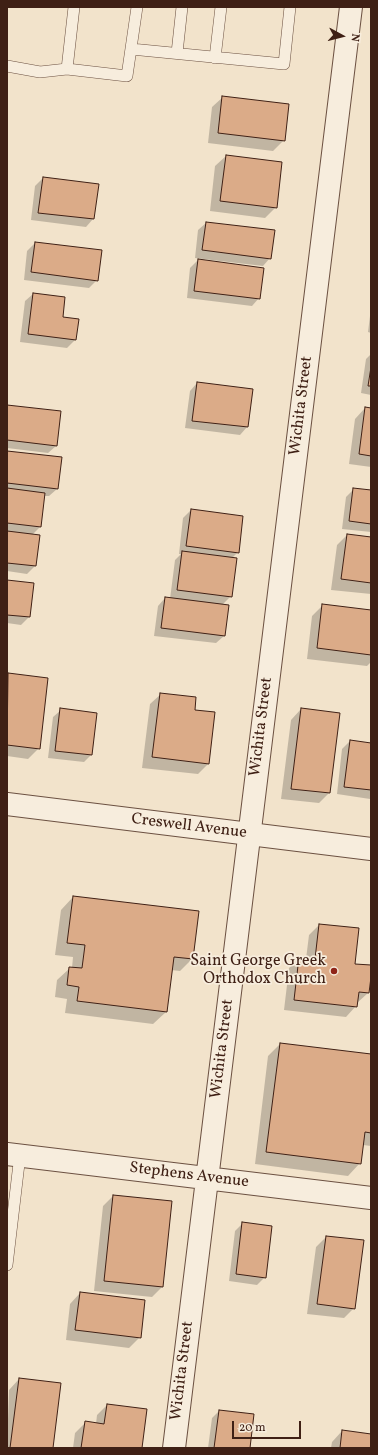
<!DOCTYPE html>
<style>
body{margin:0}
#map{position:relative;width:378px;height:1455px;overflow:hidden;background:#f2e3cb;font-family:Vollkorn,serif}
canvas{display:block}
.frame{position:absolute;inset:0;border:8px solid #3f2015;pointer-events:none}
.north{position:absolute;left:322px;top:16px;width:40px;height:40px;-webkit-text-stroke:3px #f7eddd;paint-order:stroke;rotate:97deg;font-size:11px;font-weight:700;line-height:16px;text-align:center;color:#3f2015}
.north::after{content:'';display:block;margin:auto;width:14px;height:18px;background:#3f2015;clip-path:polygon(50% 0,100% 100%,50% 72%,0 100%)}
.scale{position:absolute;left:232px;top:1421px;width:69px;height:18px;box-sizing:border-box;border:2px solid #3f2015;border-top:0;padding-left:5px;font-size:12px;line-height:14px;white-space:nowrap;color:#3f2015;-webkit-text-stroke:3px #f7eddd;paint-order:stroke}
</style>
<div id="map">
<canvas width="378" height="1455"></canvas>
<div class="frame"></div>
<div class="north">N</div>
<div class="scale">20 m</div>
</div>
<script>
const ctx = document.querySelector('canvas').getContext('2d');
ctx.lineJoin = 'round';
function paint(path, color) {
  ctx.fillStyle = color;
  ctx.fill(path, 'evenodd');
}
function shape(rows) {
  const path = new Path2D();
  for (const r of rows) {
    path.moveTo(r[0], r[1]);
    for (let i = 2; i < r.length; i += 2) path.lineTo(r[i], r[i + 1]);
  }
  return path;
}
function stroke(path, color, width, dash) {
  ctx.strokeStyle = color;
  ctx.lineWidth = width;
  ctx.lineCap = dash ? 'butt' : 'round';
  ctx.setLineDash(dash || []);
  ctx.stroke(path);
}
function label(font, color, halo, rows, align = 'center') {
  ctx.font = font + ' Vollkorn,serif';
  ctx.lineWidth = 3.5;
  ctx.setLineDash([]);
  ctx.textBaseline = 'middle';
  ctx.strokeStyle = halo;
  ctx.fillStyle = color;
  for (const [text, x, y, turn = 0] of rows) {
    ctx.save();
    ctx.translate(x, y);
    ctx.rotate((+turn || 0) * Math.PI / 180);
    ctx.textAlign = isNaN(turn) ? turn : align;
    if (halo) ctx.strokeText(text, 0, 0);
    ctx.fillText(text, 0, 0);
    ctx.restore();
  }
}
const shadow = shape([
 [223,97,284,140,273,151,208,143,212,107],
 [226,156,281,162,276,207,265,218,210,211,215,166],
 [43,178,97,185,93,219,86,227,31,220,35,186],
 [206,223,270,258,263,266,195,258,198,230],
 [35,243,97,280,89,288,24,280,27,251],
 [198,260,259,298,252,306,187,298,190,268],
 [33,294,62,318,77,320,75,340,67,348,20,342,25,301],
 [371,308,371,333,368,332],
 [371,354,371,395,361,393,366,359],
 [197,383,252,390,247,427,240,435,185,428,190,391],
 [7,406,56,446,48,453,7,448],
 [365,408,371,409,371,467,349,464,355,419],
 [7,452,57,489,49,496,43,496,40,527,32,535,39,535,35,566,27,574,7,571],
 [354,489,371,491,371,532,342,529,346,497],
 [191,510,238,552,232,558,231,596,222,605,224,636,216,643,154,636,158,606,165,598,170,599,175,560,181,554,179,554,183,518],
 [347,535,371,538,371,594,331,590,337,545],
 [7,581,33,584,29,617,21,625,7,623],
 [323,605,371,611,371,662,367,666,307,659,312,616],
 [8,674,39,748,28,759,7,756],
 [161,694,194,711,214,713,208,764,198,774,142,768,150,704],
 [301,709,329,793,319,803,281,799,291,720],
 [61,710,91,755,84,762,48,758,53,717],
 [350,741,371,744,370,799,337,794,342,749],
 [73,897,192,959,180,971,171,970,166,1012,153,1024,65,1013,67,999,55,997,57,980,70,968,72,968,73,957,55,955,61,910],
 [319,925,354,964,371,966,368,993,357,1003,356,1006,346,1017,284,1010,289,968,299,958,306,959,309,935],
 [280,1044,371,1055,371,1146,363,1145,360,1163,348,1176,255,1164,268,1056],
 [113,1196,162,1287,152,1297,94,1291,103,1206],
 [243,1223,265,1277,257,1285,229,1281,235,1231],
 [326,1237,354,1308,344,1318,307,1314,316,1247],
 [80,1293,140,1337,129,1348,66,1340,70,1304],
 [19,1379,52,1448,7,1448,9,1390],
 [107,1405,141,1448,73,1448,75,1433,85,1423,96,1424,97,1415],
 [219,1411,249,1448,208,1448,212,1418],
 [342,1431,371,1435,371,1448,331,1448,332,1442]
]);
const building = shape([
 [222,96,289,104,285,141,218,133,222,96],
 [226,155,282,162,277,208,220,201,226,155],
 [43,177,99,184,94,219,38,213,43,177],
 [206,222,275,230,271,259,202,250,206,222],
 [35,242,102,250,98,281,31,272,35,242],
 [198,259,264,268,260,299,194,291,198,259],
 [33,293,65,297,63,317,79,319,76,340,28,334,33,293],
 [371,367,371,386,368,386,371,367],
 [197,382,253,389,248,427,192,421,197,382],
 [7,405,61,411,57,446,7,440,7,405],
 [365,407,371,408,371,456,359,454,365,407],
 [7,451,62,457,58,489,7,483,7,451],
 [7,488,45,493,41,527,7,523,7,488],
 [353,488,371,490,371,524,349,521,353,488],
 [191,509,243,516,239,553,186,546,191,509],
 [7,531,40,535,36,566,7,563,7,531],
 [347,534,371,537,371,583,341,579,347,534],
 [182,551,237,558,232,597,177,590,182,551],
 [7,580,34,583,30,617,7,615,7,580],
 [165,597,229,605,225,636,161,628,165,597],
 [322,604,371,610,371,655,317,648,322,604],
 [8,673,48,678,40,749,7,745,8,673],
 [160,693,196,697,195,710,215,712,209,764,152,757,160,693],
 [60,708,97,713,92,755,55,751,60,708],
 [301,708,340,713,330,793,291,789,301,708],
 [350,740,371,743,371,790,344,787,350,740],
 [73,896,199,911,193,959,174,957,167,1012,77,1001,79,987,67,985,69,967,82,968,85,945,67,943,73,896],
 [319,924,359,928,355,964,371,965,371,977,369,993,359,992,357,1007,294,1000,299,957,315,959,319,924],
 [280,1043,371,1054,371,1133,365,1132,361,1164,266,1152,280,1043],
 [113,1195,172,1201,163,1287,104,1281,113,1195],
 [242,1222,272,1226,266,1278,236,1274,242,1222],
 [326,1236,364,1240,355,1309,317,1304,326,1236],
 [80,1292,145,1300,141,1338,75,1330,80,1292],
 [19,1378,61,1383,53,1448,10,1448,19,1378],
 [107,1404,147,1409,142,1448,81,1448,85,1421,104,1424,107,1404],
 [219,1410,254,1414,250,1448,214,1448,219,1410],
 [342,1430,371,1434,371,1448,340,1448,342,1430]
]);
const service = shape([
 [74,7,67,69,127,76,137,7],
 [131,49,284,64,290,7],
 [177,53,182,7],
 [215,58,221,7],
 [7,66,40,72,67,69],
 [7,1265,20,1155]
]);
const minor = shape([
 [7,1154,371,1198],
 [174,1448,351,7]
]);
const tertiary = shape([
 [7,804,371,849]
]);
const markers = [
 [334,971,4,"#8f2418"]
];
const streetNames = [
 ["Wichita Street",302,406,-83],
 ["Wichita Street",262,727,-83],
 ["Creswell Avenue",189,827,7],
 ["Wichita Street",223,1049,-83],
 ["Stephens Avenue",189,1176,7],
 ["Wichita Street",183,1371,-83]
];
const poiNames = [
 ["Saint George Greek",326,962],
 ["Orthodox Church",326,980]
];
paint(shadow, '#0003');
paint(building, '#dbab88');
stroke(building, '#3f2015', 1);
stroke(service, '#6c5142', 12);
stroke(minor, '#6c5142', 24);
stroke(tertiary, '#6c5142', 24);
stroke(service, '#f7eddd', 11);
stroke(minor, '#f7eddd', 22);
stroke(tertiary, '#f7eddd', 22);
for (const [x, y, r, color] of markers) {
  const dot = new Path2D();
  dot.arc(x, y, r, 0, 2 * Math.PI);
  ctx.fillStyle = color;
  ctx.fill(dot);
  stroke(dot, '#f7eddd', 1.5);
}
label('16px', '#3f2015', '#f7eddd', streetNames);
label('16px', '#3f2015', '#f7eddd', poiNames, 'right');
</script>
